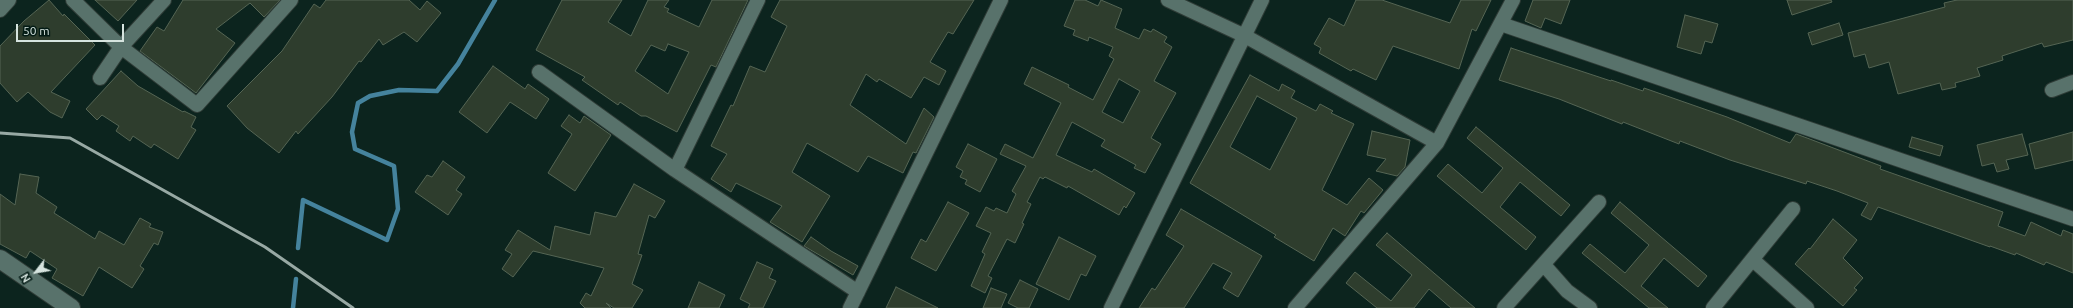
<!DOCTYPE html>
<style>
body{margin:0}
#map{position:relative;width:2073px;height:308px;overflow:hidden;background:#0c241e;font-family:Ubuntu,sans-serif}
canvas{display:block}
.north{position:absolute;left:16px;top:252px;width:40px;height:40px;-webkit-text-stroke:3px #031b15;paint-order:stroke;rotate:239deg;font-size:11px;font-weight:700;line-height:16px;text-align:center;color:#d6e4df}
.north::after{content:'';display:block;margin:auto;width:14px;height:18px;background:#d6e4df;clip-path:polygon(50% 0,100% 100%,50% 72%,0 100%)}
.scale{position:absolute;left:16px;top:24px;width:108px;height:18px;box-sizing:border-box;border:2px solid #d6e4df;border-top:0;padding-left:5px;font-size:12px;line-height:14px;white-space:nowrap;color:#d6e4df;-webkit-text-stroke:3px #031b15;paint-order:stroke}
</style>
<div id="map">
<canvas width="2073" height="308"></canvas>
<div class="north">N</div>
<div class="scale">50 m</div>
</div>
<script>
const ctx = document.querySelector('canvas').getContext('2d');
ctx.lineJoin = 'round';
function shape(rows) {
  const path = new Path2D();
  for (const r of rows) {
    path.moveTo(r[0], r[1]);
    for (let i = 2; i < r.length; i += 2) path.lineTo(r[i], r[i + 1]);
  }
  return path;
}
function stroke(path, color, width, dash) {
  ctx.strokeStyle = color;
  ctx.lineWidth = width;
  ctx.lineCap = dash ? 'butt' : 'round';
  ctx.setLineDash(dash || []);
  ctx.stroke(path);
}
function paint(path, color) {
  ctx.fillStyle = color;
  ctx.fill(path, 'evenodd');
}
const stream = shape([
 [298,248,303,200,387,240,398,209,394,166,355,149,352,132,358,103,370,96,399,90,437,91,458,64,495,0],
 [293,308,296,279]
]);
const building = shape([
 [49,0,63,16,64,14,95,45,51,92,70,101,62,118,50,112,28,92,17,102,0,83,0,46,24,21,49,0],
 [95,0,137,0,118,21,95,0],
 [183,0,280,0,264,17,250,3,216,29,235,43,196,93,140,51,157,27,164,31,183,0],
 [326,0,409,0,420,10,427,1,441,13,417,42,404,32,383,45,379,39,361,62,359,61,332,97,298,134,296,131,279,153,247,128,227,106,282,51,314,4,320,8,326,0],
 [562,0,622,0,608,22,631,36,648,0,669,0,664,7,669,9,667,12,699,27,712,0,748,0,716,67,711,65,677,132,646,116,641,116,620,102,618,105,582,80,585,77,536,50,562,0],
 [668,44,689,52,668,94,635,71,651,45,665,51,668,44],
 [780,0,974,0,953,34,948,32,930,62,946,71,939,85,924,77,911,98,879,79,877,82,866,74,850,105,906,144,924,108,934,117,916,153,913,152,903,173,868,156,858,172,807,143,792,172,830,196,802,242,770,222,782,206,736,183,731,192,711,179,727,154,711,146,731,105,733,106,750,66,765,72,787,26,771,17,780,0],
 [1075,0,1085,0,1098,6,1101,0,1122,9,1115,28,1139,39,1144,29,1151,32,1153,29,1167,37,1164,42,1172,47,1154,81,1176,93,1151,138,1161,144,1145,173,1134,168,1136,165,1101,146,1105,140,1072,122,1056,155,1092,172,1094,169,1135,193,1126,208,1124,206,1119,215,1068,186,1067,188,1045,177,1043,179,1040,177,1027,202,1031,204,1022,223,1024,224,1015,243,1007,239,988,276,992,278,985,293,971,286,985,254,982,252,991,233,976,226,986,207,994,211,996,208,1007,213,1016,194,1012,191,1026,166,1000,154,1005,144,1033,158,1061,103,1024,84,1032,67,1069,85,1068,87,1093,100,1114,59,1109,56,1113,47,1089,37,1088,41,1073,35,1075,30,1064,26,1075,0],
 [1119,79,1140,91,1123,123,1102,112,1119,79],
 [1356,0,1382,0,1450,23,1461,0,1491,0,1476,31,1472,29,1459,69,1393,46,1376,80,1353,69,1351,71,1319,53,1321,48,1314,44,1329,18,1344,26,1356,0],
 [1533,0,1570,0,1561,24,1545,18,1541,28,1525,21,1533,0],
 [1787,0,1831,0,1832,2,1792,15,1787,0],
 [1957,0,2073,0,2073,40,2044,47,2042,43,2002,56,2003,60,1977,68,1980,76,1955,83,1956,87,1942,90,1940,83,1898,94,1889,62,1869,68,1865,54,1854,57,1848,33,1945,7,1944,3,1957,0],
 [1685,15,1718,24,1712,43,1705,41,1701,54,1677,47,1685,15],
 [1839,23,1843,35,1812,45,1808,33,1839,23],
 [1511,48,1611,81,1611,80,1643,91,1644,88,1727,117,1790,143,1796,134,1807,138,1881,166,1880,169,2003,212,1998,226,2025,236,2031,222,2061,236,2063,230,2073,234,2073,273,2046,262,2044,265,2016,253,2015,255,1990,246,1990,247,1878,207,1871,220,1861,215,1868,203,1837,191,1807,181,1806,184,1730,160,1680,141,1679,144,1623,122,1622,124,1559,99,1499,80,1511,48],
 [493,66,525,89,528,84,549,99,536,119,510,102,487,133,459,112,493,66],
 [121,71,138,86,183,112,184,111,196,117,191,127,196,130,178,159,154,144,151,148,133,136,130,141,116,131,119,126,102,115,97,120,86,109,121,71],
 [1250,75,1279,91,1282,84,1295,91,1291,98,1316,111,1320,104,1333,111,1331,113,1354,124,1322,190,1347,205,1369,178,1383,190,1364,213,1361,211,1345,236,1333,228,1314,261,1274,237,1276,235,1190,183,1250,75],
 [1257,96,1297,118,1270,170,1230,147,1257,96],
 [569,115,580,123,584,116,611,135,575,191,548,173,572,134,561,126,569,115],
 [1476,127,1570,205,1561,216,1520,182,1500,207,1536,237,1526,250,1437,176,1448,164,1482,193,1503,168,1467,138,1476,127],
 [1372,131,1410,140,1405,167,1397,176,1376,171,1386,159,1367,155,1372,131],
 [2073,132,2073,160,2035,169,2029,144,2073,132],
 [2022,134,2028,155,2006,160,2009,169,1997,172,1994,163,1982,166,1977,145,2022,134],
 [1912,137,1943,146,1940,156,1909,147,1912,137],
 [968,144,997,159,980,192,965,184,967,180,960,177,963,171,956,167,968,144],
 [443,161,465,177,456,190,462,194,448,215,415,192,427,175,432,177,443,161],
 [20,174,39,177,36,193,57,207,54,213,95,239,99,231,124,245,140,218,151,224,149,227,163,232,158,245,154,243,140,266,144,269,132,288,99,267,83,296,52,278,57,269,30,251,26,258,0,244,0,194,15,205,20,174],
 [634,184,665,201,655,218,649,215,638,254,642,255,632,284,643,290,632,308,614,308,606,303,611,308,585,308,580,303,586,293,591,296,604,268,533,251,513,277,502,269,512,254,505,250,518,230,550,250,555,226,590,235,595,212,616,217,634,184],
 [948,202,969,213,936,271,911,258,921,239,926,242,948,202],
 [1620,202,1707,276,1698,287,1664,258,1641,286,1668,308,1649,308,1582,253,1590,244,1625,273,1649,245,1611,213,1620,202],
 [1181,209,1262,256,1238,297,1223,288,1232,273,1213,263,1184,308,1139,308,1152,288,1155,290,1184,246,1166,235,1181,209],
 [1833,219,1857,240,1843,258,1863,278,1854,288,1857,290,1843,306,1795,264,1809,248,1810,249,1833,219],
 [1387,233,1475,308,1451,308,1429,289,1414,308,1377,308,1346,283,1355,272,1391,301,1412,275,1376,245,1387,233],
 [811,237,831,251,858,266,853,275,804,246,811,237],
 [1059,237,1096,256,1086,276,1081,274,1069,300,1036,284,1059,237],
 [757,262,773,269,769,278,776,281,763,308,748,308,750,304,740,299,757,262],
 [1020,280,1038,289,1029,308,1018,308,1008,303,1020,280],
 [699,282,725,295,719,308,688,308,699,282],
 [896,287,938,308,886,308,896,287],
 [991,288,1007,294,1001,308,983,308,991,288]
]);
const minor = shape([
 [73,0,121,47,197,105,291,0],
 [1168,0,1245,36,1437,143],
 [0,10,9,0],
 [1501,24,2073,219],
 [539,72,675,170,858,292],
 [100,78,121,47,164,0],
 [2052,90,2073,82],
 [675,170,758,0],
 [1753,260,1807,308],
 [1544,265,1567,291,1590,308],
 [850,308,1001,0],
 [1111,308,1262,0],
 [1295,308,1437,143,1513,0],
 [1504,308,1599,202],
 [1713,308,1793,209]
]);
const tertiary = shape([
 [0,259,71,308]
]);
const rail = shape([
 [0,133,70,138,265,247,353,308]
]);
stroke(stream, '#45839d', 4.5);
paint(building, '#2e3d2d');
stroke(building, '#556554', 1);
stroke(minor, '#2f3c37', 16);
stroke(tertiary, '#2f3c37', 20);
stroke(minor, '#58726b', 14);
stroke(tertiary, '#58726b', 18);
stroke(rail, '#98a9a4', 3);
</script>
